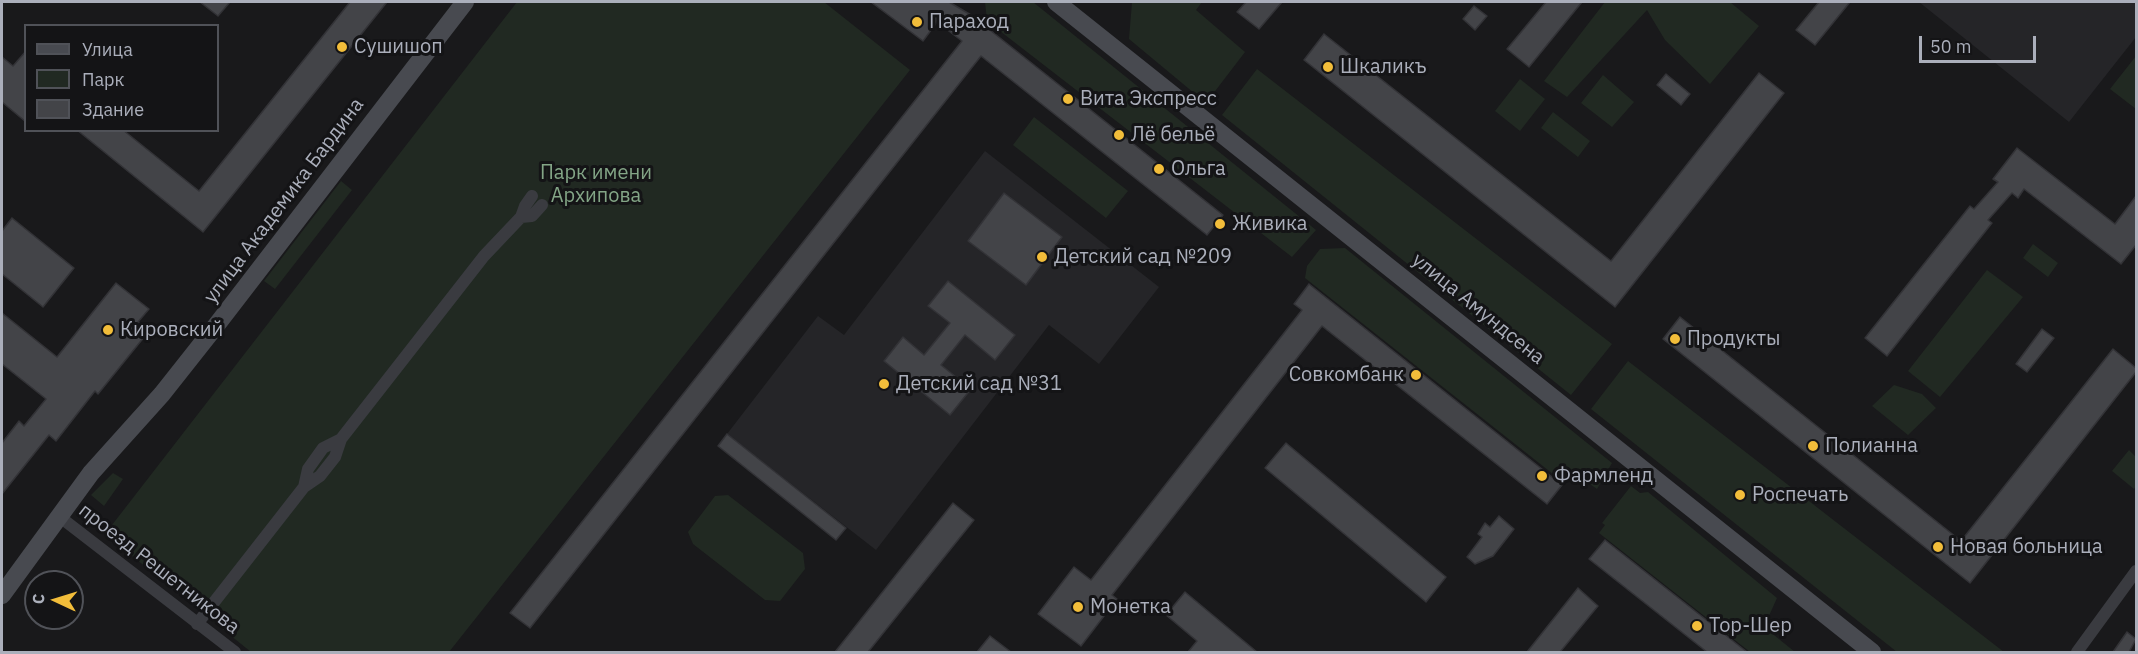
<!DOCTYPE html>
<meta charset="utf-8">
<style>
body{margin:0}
#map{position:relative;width:2138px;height:654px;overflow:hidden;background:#19191b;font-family:"IBM Plex Sans",sans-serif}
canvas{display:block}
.frame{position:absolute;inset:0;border:3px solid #abafbb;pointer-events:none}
.legend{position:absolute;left:24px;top:24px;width:195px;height:108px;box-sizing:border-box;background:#141416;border:2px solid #505258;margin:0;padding:8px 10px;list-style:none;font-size:18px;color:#abafbb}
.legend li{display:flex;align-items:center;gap:12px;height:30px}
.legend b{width:30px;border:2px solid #505258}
.north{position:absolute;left:24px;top:570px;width:60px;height:60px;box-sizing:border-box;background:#141416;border:2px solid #505258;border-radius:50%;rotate:274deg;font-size:16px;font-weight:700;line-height:24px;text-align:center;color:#abafbb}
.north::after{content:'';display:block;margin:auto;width:21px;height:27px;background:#f2bd3a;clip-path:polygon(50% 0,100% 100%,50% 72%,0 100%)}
.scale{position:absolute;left:1919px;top:36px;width:117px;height:27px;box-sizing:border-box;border:3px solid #abafbb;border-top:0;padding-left:8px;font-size:18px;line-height:21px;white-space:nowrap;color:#abafbb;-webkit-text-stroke:4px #141416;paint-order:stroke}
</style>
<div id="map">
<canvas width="2138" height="654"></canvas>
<div class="frame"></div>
<ul class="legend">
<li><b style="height:8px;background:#484a50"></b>Улица</li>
<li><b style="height:16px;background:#212922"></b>Парк</li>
<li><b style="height:16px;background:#434448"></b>Здание</li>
</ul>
<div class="north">С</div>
<div class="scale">50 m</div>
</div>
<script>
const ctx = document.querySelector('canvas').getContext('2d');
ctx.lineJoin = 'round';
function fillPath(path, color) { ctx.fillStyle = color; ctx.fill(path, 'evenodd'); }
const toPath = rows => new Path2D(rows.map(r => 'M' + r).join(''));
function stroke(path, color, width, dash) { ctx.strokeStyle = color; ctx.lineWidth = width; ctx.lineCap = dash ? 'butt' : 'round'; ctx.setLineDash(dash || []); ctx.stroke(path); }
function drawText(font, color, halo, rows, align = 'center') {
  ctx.font = font + ' "IBM Plex Sans",sans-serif'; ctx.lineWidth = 6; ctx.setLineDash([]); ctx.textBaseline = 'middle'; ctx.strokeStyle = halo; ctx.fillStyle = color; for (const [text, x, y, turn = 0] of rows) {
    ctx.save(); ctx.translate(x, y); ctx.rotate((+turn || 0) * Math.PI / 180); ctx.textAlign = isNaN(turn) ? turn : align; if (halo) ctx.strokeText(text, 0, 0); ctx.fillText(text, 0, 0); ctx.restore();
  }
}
const built = toPath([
 [1919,2,2136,2,2136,37,2069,122],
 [985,151,1159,287,1099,364,1049,325,876,550,727,434,818,316,844,335]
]);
const green = toPath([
 [517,2,824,2,910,70,449,652,251,652,105,534],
 [985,2,1033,2,1316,230,1292,257,987,21],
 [1132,2,1202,2,1196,10,1245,52,1206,103,1129,39],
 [1605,2,1730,2,1759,26,1710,84,1665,40,1647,10,1567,97,1544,81],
 [2136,56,2136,109,2110,89],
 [1257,69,1612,344,1571,395,1222,115],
 [1603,75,1634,102,1612,127,1581,103],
 [1520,79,1545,99,1520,131,1495,111],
 [1553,112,1590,141,1578,157,1541,128],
 [1034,117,1128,191,1106,218,1013,145],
 [341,181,352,190,275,289,264,281],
 [2033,244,2058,263,2048,277,2023,258],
 [1345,248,1612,463,1597,489,1577,475,1558,478,1305,278,1307,266,1320,249],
 [1987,270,2023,297,1940,397,1908,371],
 [1628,361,2004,652,1897,652,1591,409],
 [1894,385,1922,394,1936,408,1908,435,1872,406],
 [2129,450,2136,457,2136,486,2134,489,2112,471],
 [113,473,123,479,104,506,91,495],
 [1631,486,1640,493,1648,492,1777,598,1764,627,1795,652,1750,652,1599,533,1605,525,1602,523],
 [728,495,803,553,805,569,780,601,765,600,693,544,688,532,715,496]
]);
const building = toPath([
 [200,2,230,2,218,16,200,2],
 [350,2,387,2,203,232,77,130,123,130,199,191,350,2],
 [871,2,949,2,971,15,1223,215,1207,235,981,56,530,628,510,613,962,41,937,22,923,41,871,2],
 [1246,2,1282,2,1259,29,1237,12,1246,2],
 [1546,2,1582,2,1529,67,1507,49,1546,2],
 [1819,2,1850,2,1815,45,1796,30,1819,2],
 [1474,6,1487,16,1475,30,1463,19,1474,6],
 [1324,34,1611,261,1759,73,1784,93,1615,307,1304,60,1324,34],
 [26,51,26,122,2,102,2,57,13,66,26,51],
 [1666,74,1690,94,1681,105,1657,85,1666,74],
 [2017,148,2115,224,2136,196,2136,245,2121,264,2024,189,2018,198,2012,193,1988,220,1992,223,1887,356,1865,338,1970,206,1974,209,1998,182,1993,179,2017,148],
 [1004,193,1062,237,1026,285,968,241,1004,193],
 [12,218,74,268,43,307,2,274,2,231,12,218],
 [948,281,1015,335,995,360,965,335,941,365,971,389,950,415,884,361,903,337,924,355,950,323,928,306,948,281],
 [116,283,149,309,138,322,149,331,98,394,95,391,56,441,49,435,2,494,2,443,19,421,24,426,46,399,2,364,2,313,57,357,116,283],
 [1309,284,1562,485,1547,504,1322,326,1112,595,1117,599,1081,646,1038,614,1074,567,1091,580,1302,310,1294,304,1309,284],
 [1680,317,1961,541,2113,349,2136,368,2136,372,1970,583,1663,339,1680,317],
 [2042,329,2054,338,2027,372,2016,364,2042,329],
 [727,434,846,528,836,540,718,446,727,434],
 [1286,443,1446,577,1426,602,1265,468,1286,443],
 [953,503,974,520,868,652,835,652,953,503],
 [1499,516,1514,529,1493,556,1475,564,1467,557,1482,537,1478,534,1485,523,1490,527,1499,516],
 [1605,540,1747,652,1707,652,1589,559,1605,540],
 [1578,588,1598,606,1560,652,1527,652,1578,588],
 [1185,592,1257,652,1188,652,1197,641,1166,615,1185,592],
 [2127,632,2136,639,2129,652,2113,652,2127,632],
 [990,636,1011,652,977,652,990,636]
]);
const street = toPath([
 [532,196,525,206,521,217,532,216,542,205],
 [341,439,484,256,521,217],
 [60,517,235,652],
 [197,624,304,487,320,476,335,457,341,439,323,448,308,469,304,487],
 [2077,652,2136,571]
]);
const secondary = toPath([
 [1056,2,1872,652],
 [2,595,91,473,162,394,215,327,465,2]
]);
const markers = [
 [917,22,6,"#f2bd3a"],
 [342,47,6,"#f2bd3a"],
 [1328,67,6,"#f2bd3a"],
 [1068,99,6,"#f2bd3a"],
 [1119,135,6,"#f2bd3a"],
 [1159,169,6,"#f2bd3a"],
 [1220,224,6,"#f2bd3a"],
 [1042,257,6,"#f2bd3a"],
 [108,330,6,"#f2bd3a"],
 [1675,339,6,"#f2bd3a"],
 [1416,375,6,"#f2bd3a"],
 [884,384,6,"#f2bd3a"],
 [1813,446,6,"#f2bd3a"],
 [1542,476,6,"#f2bd3a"],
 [1740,495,6,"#f2bd3a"],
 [1938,547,6,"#f2bd3a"],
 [1078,607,6,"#f2bd3a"],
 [1697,626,6,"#f2bd3a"]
];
const poiNames = [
 ["Параход",929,22],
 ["Сушишоп",354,47],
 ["Шкаликъ",1340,67],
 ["Вита Экспресс",1080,99],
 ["Лё бельё",1131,135],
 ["Ольга",1171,169],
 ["Живика",1232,224],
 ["Детский сад №209",1054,257],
 ["Кировский",120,330],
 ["Продукты",1687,339],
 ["Совкомбанк",1404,375,"right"],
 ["Детский сад №31",896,384],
 ["Полианна",1825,446],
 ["Фармленд",1554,476],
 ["Роспечать",1752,495],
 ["Новая больница",1950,547],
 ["Монетка",1090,607],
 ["Тор-Шер",1709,626]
];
const parkNames = [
 ["Парк имени",596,173],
 ["Архипова",596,196]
];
const streetNames = [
 ["улица Академика Бардина",284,201,-53],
 ["улица Амундсена",1478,309,39],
 ["проезд Решетникова",159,569,38]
];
fillPath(built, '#252528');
fillPath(green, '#212922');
fillPath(building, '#434448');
stroke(building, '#333337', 1.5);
stroke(street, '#3a3b40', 12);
stroke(secondary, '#484a50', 18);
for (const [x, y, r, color] of markers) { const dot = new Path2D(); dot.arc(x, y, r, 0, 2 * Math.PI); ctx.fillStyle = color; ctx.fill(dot); stroke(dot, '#141416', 2); }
drawText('20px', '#abafbb', '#141416', poiNames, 'left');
drawText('20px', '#83a586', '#141416', parkNames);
drawText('20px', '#abafbb', '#141416', streetNames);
</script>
